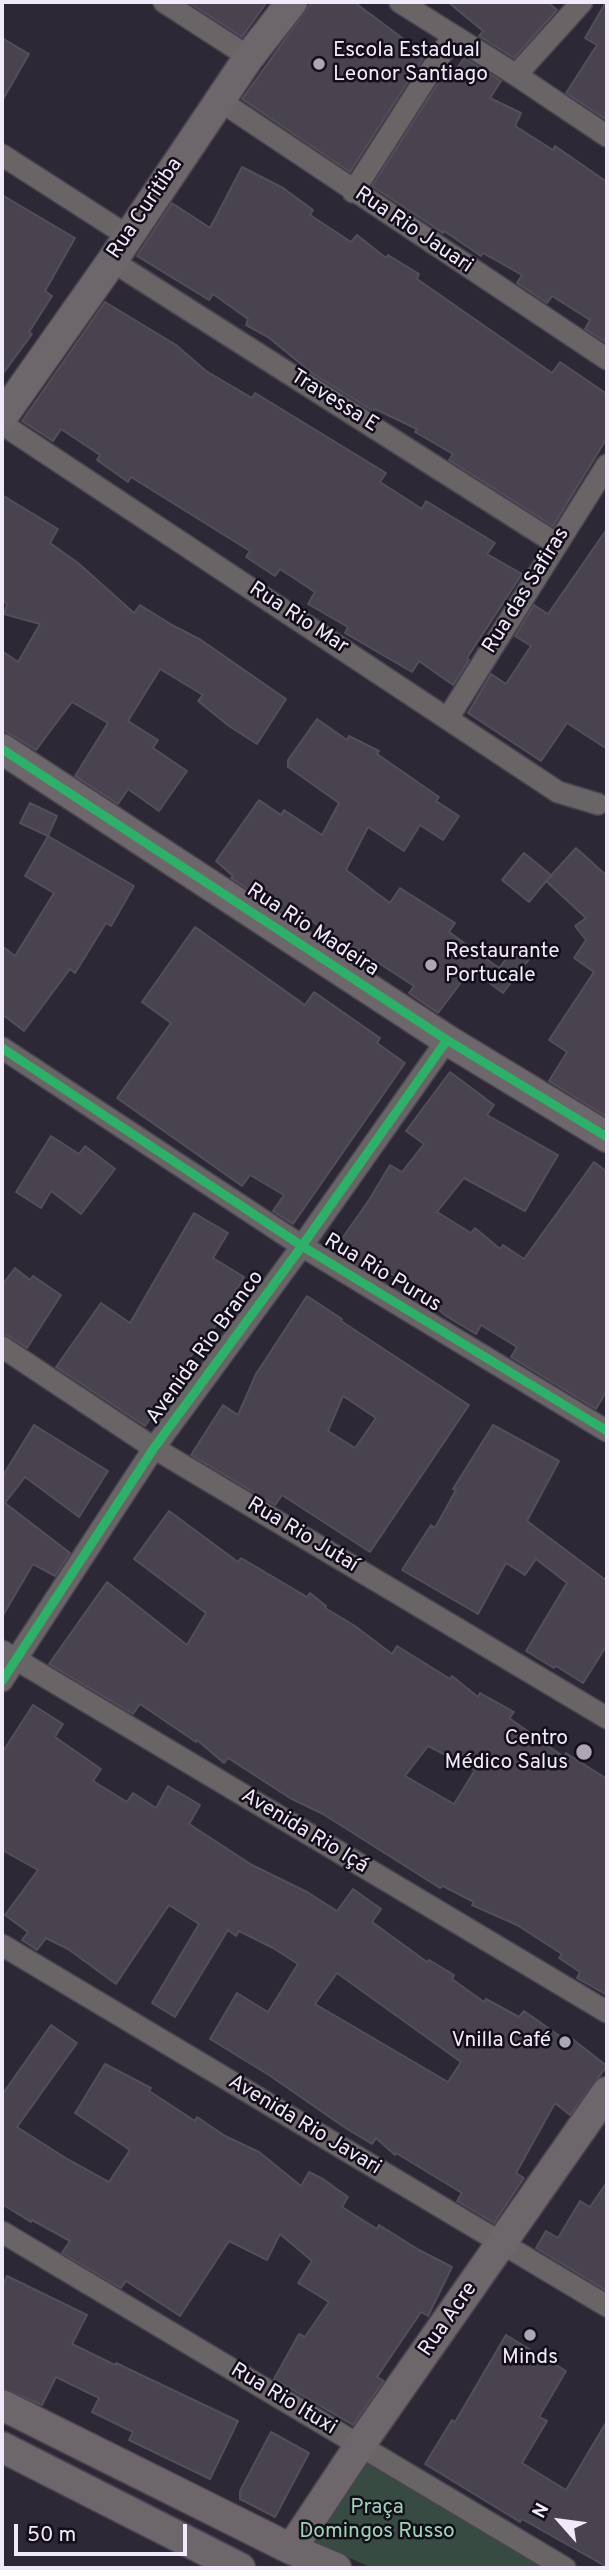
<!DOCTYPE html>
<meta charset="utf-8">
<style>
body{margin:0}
#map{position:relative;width:609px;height:2570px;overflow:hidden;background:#2d2835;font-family:Overpass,sans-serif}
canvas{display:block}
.frame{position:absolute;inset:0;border:4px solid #f0eafb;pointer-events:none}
.north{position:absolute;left:525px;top:2486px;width:70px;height:70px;-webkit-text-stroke:5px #130e19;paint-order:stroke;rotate:298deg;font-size:19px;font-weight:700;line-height:28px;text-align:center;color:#f0eafb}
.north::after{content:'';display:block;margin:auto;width:24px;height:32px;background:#f0eafb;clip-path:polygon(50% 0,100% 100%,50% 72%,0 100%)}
.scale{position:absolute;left:14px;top:2524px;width:173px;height:32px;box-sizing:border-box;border:4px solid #f0eafb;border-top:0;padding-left:9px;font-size:21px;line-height:24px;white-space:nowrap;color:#f0eafb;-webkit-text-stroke:5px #130e19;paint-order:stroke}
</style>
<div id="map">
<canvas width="609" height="2570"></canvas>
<div class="frame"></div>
<div class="north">N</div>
<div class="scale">50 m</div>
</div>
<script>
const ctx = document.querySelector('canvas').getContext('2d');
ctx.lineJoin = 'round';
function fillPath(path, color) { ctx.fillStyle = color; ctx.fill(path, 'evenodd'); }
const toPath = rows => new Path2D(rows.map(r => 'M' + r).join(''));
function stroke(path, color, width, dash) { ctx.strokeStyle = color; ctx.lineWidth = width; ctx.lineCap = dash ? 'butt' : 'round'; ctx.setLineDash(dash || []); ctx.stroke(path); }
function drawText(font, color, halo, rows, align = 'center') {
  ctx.font = font + ' Overpass,sans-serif'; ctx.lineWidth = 5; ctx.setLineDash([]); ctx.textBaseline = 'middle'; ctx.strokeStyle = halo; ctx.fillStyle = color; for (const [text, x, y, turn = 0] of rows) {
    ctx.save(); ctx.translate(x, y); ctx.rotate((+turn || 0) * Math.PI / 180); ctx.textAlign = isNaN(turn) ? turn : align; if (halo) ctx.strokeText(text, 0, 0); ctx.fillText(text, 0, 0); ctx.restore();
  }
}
const green = toPath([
 [362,2461,552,2568,372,2568,310,2540]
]);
const building = toPath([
 [188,2,267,2,242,37,188,2],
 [312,2,354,2,425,55,350,172,242,99,312,2],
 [448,2,548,2,557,10,514,58,479,36,483,31,448,2],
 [606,2,607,2,607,120,566,93,597,45,585,38,606,2],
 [2,38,29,54,2,101,2,38],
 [464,58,501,81,490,98,521,113,515,126,553,150,555,146,607,182,607,343,585,329,590,320,552,296,547,303,517,283,522,275,483,253,481,256,444,231,443,233,372,186,446,71,453,74,464,58],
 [242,167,283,188,313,210,310,215,351,242,357,235,386,258,388,255,419,274,417,279,552,373,560,362,607,394,607,438,553,526,449,460,453,454,415,432,417,429,375,409,373,411,312,373,268,337,246,325,248,319,213,294,209,300,137,256,172,203,210,228,242,167],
 [2,195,75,238,45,291,52,296,29,332,32,334,2,375,2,195],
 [105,302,176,345,206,371,252,398,255,393,386,473,380,482,422,509,426,501,495,543,487,554,522,574,467,658,469,660,453,685,419,661,412,672,345,633,348,627,308,604,315,592,280,569,275,576,246,557,250,551,131,477,128,482,97,460,100,455,61,429,53,441,22,421,105,302],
 [2,495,58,529,50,543,78,563,134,613,140,605,172,625,201,640,286,699,257,744,229,726,198,701,203,695,160,669,128,721,158,740,153,748,187,771,159,811,128,789,118,804,75,776,108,723,72,702,36,750,2,729,2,651,18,662,40,624,4,614,7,604,2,600,2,495],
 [607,529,607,749,567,723,541,761,468,713,491,674,506,684,531,646,515,636,534,605,548,614,607,529],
 [317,719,347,740,349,736,379,751,377,754,439,797,436,801,459,816,443,840,420,825,404,851,368,827,346,870,390,903,400,888,455,923,449,932,499,968,516,946,530,958,503,993,471,969,438,1013,409,993,414,986,354,947,349,955,316,934,321,928,290,904,285,913,231,878,233,876,216,861,259,800,281,815,284,810,322,835,339,803,288,767,288,760,317,719],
 [30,803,57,816,48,836,20,823,30,803],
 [48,836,134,886,111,926,106,923,75,973,70,969,24,1031,2,1014,2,946,15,956,54,893,25,876,48,836],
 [576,848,607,876,607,1117,549,1081,567,1052,549,1040,594,972,574,958,586,940,575,926,586,918,546,881,576,848],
 [524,853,551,875,529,902,502,880,524,853],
 [195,927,305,1005,314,992,380,1038,377,1043,405,1063,293,1224,273,1211,284,1195,250,1175,242,1186,117,1098,171,1023,142,1002,195,927],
 [450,1072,494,1105,487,1115,558,1155,525,1211,464,1178,437,1212,471,1233,475,1228,500,1249,503,1245,524,1259,594,1162,607,1172,607,1390,596,1409,511,1357,517,1347,481,1325,476,1334,446,1316,420,1294,379,1265,373,1274,334,1250,369,1200,390,1165,402,1172,424,1144,406,1131,450,1072],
 [51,1136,79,1154,85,1146,115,1169,81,1214,51,1191,41,1208,16,1192,51,1136],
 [194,1213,228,1233,213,1258,244,1277,203,1347,199,1344,145,1426,56,1367,101,1303,130,1323,194,1213],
 [15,1268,30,1280,33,1276,61,1295,27,1348,9,1336,2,1334,2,1285,15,1268],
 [307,1296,342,1319,341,1321,469,1405,370,1552,282,1495,275,1505,191,1455,223,1405,238,1415,256,1374,307,1296],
 [343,1396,376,1418,355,1448,328,1431,343,1396],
 [34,1425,108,1471,79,1517,25,1477,5,1503,70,1553,55,1576,33,1564,2,1617,2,1477,34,1425],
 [493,1425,559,1461,527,1521,607,1581,607,1645,583,1683,556,1666,554,1668,526,1651,567,1583,536,1559,525,1575,506,1563,478,1614,402,1570,431,1525,435,1528,456,1490,453,1489,493,1425],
 [169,1511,238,1562,241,1558,307,1597,310,1593,326,1606,325,1608,355,1626,392,1654,397,1646,450,1679,452,1676,478,1697,480,1693,514,1712,509,1718,564,1757,566,1753,607,1779,607,1995,577,1978,580,1972,559,1958,562,1954,517,1925,472,1905,474,1902,443,1886,440,1888,323,1814,290,1798,228,1758,224,1763,197,1740,196,1742,140,1704,133,1714,49,1664,107,1582,187,1645,206,1613,134,1559,169,1511],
 [428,1746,475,1770,454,1804,405,1776,428,1746],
 [33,1705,63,1724,55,1737,101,1769,93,1781,127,1802,133,1793,156,1808,168,1786,200,1805,189,1824,252,1865,307,1892,337,1911,353,1889,381,1909,372,1922,427,1962,429,1960,454,1975,452,1979,484,2002,486,1999,519,2017,524,2011,568,2042,571,2038,607,2066,570,2115,555,2103,516,2173,524,2178,494,2223,457,2201,462,2193,396,2153,395,2155,376,2138,372,2144,344,2127,269,2075,210,2039,237,1993,268,2012,298,1964,273,1948,239,1931,236,1936,228,1930,175,2017,152,2003,199,1924,169,1905,116,1984,68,1949,46,1938,37,1950,22,1940,28,1932,5,1915,38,1870,2,1850,2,1753,33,1705],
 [337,1973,461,2062,448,2082,315,2004,337,1973],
 [51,2025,77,2043,17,2127,64,2157,109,2182,130,2150,75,2113,105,2064,151,2088,149,2091,195,2121,197,2117,225,2136,259,2152,301,2186,309,2172,323,2179,348,2197,342,2207,377,2229,379,2225,419,2250,452,2267,428,2316,421,2312,377,2377,384,2381,353,2425,274,2379,299,2334,305,2337,329,2302,298,2283,312,2261,280,2234,267,2260,229,2241,180,2316,126,2281,121,2288,62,2253,70,2241,32,2220,31,2222,2,2204,2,2095,51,2025],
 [607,2182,607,2291,536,2248,546,2231,558,2238,580,2201,590,2207,607,2182],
 [7,2276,87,2315,72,2344,115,2365,116,2363,238,2421,210,2479,129,2440,133,2432,92,2412,99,2398,56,2377,42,2405,2,2388,2,2288,7,2276],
 [506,2335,566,2371,539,2417,547,2421,522,2463,566,2490,607,2421,607,2567,522,2519,520,2522,425,2464,452,2420,455,2422,506,2335],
 [271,2432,309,2453,275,2517,240,2499,240,2491,271,2432]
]);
const street = toPath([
 [164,2,249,57],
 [400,2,516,75,607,136],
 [516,75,582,2],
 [219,100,607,359],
 [2,155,128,236],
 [353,192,453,36],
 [112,261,557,544],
 [2,424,558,792,598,804],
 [448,718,607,465],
 [2,1048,302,1246,607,1431],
 [2,1347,154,1448,607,1718],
 [2,1651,607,2012],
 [2,1681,154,1448,302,1246,447,1040],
 [2,1945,607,2306],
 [2,2232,565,2568]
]);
const secondary = toPath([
 [2,417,112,261,249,57,292,2],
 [2,749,447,1040,607,1137],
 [2,2405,291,2549,336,2568],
 [2,2447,240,2568],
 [291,2549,360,2445,607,2092]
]);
const cycleway = toPath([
 [2,749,447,1040,607,1137],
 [2,1048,302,1246,607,1431],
 [2,1681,154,1448,302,1246,447,1040]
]);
const markers = [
 [319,64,7,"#aca6b6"],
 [431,965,7,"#aca6b6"],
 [584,1752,9,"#aca6b6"],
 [565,2042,7,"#aca6b6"],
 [530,2335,7,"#aca6b6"]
];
const poiNames = [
 ["Escola Estadual",333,52],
 ["Leonor Santiago",333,76],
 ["Restaurante",445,953],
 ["Portucale",445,977],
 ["Centro",568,1740,"right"],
 ["Médico Salus",568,1764,"right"],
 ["Vnilla Café",551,2042,"right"],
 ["Minds",530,2359,"center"]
];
const streetNames = [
 ["Rua Curitiba",146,209,-56],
 ["Rua Rio Jauari",413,231,34],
 ["Travessa E",334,402,32],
 ["Rua das Safiras",527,591,-58],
 ["Rua Rio Mar",298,619,33],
 ["Rua Rio Madeira",312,931,33],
 ["Rua Rio Purus",382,1274,31],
 ["Avenida Rio Branco",206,1348,-54],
 ["Rua Rio Jutaí",302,1536,31],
 ["Avenida Rio Içá",304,1832,31],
 ["Avenida Rio Javari",304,2126,31],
 ["Rua Acre",449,2320,-55],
 ["Rua Rio Ituxi",283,2400,31]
];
const parkNames = [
 ["Praça",377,2509],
 ["Domingos Russo",377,2533]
];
fillPath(green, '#374b42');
fillPath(building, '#48434e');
stroke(building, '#524e5a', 2);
stroke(street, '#494450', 24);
stroke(secondary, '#494450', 33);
stroke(street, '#696466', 21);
stroke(secondary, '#6d666b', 30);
stroke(cycleway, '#2db169', 9);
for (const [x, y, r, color] of markers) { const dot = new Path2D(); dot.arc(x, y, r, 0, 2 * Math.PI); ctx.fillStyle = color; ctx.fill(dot); stroke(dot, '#130e19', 2.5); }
drawText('21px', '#f0eafb', '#130e19', poiNames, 'left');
drawText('21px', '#f0eafb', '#130e19', streetNames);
drawText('21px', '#9bd5b4', '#130e19', parkNames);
</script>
